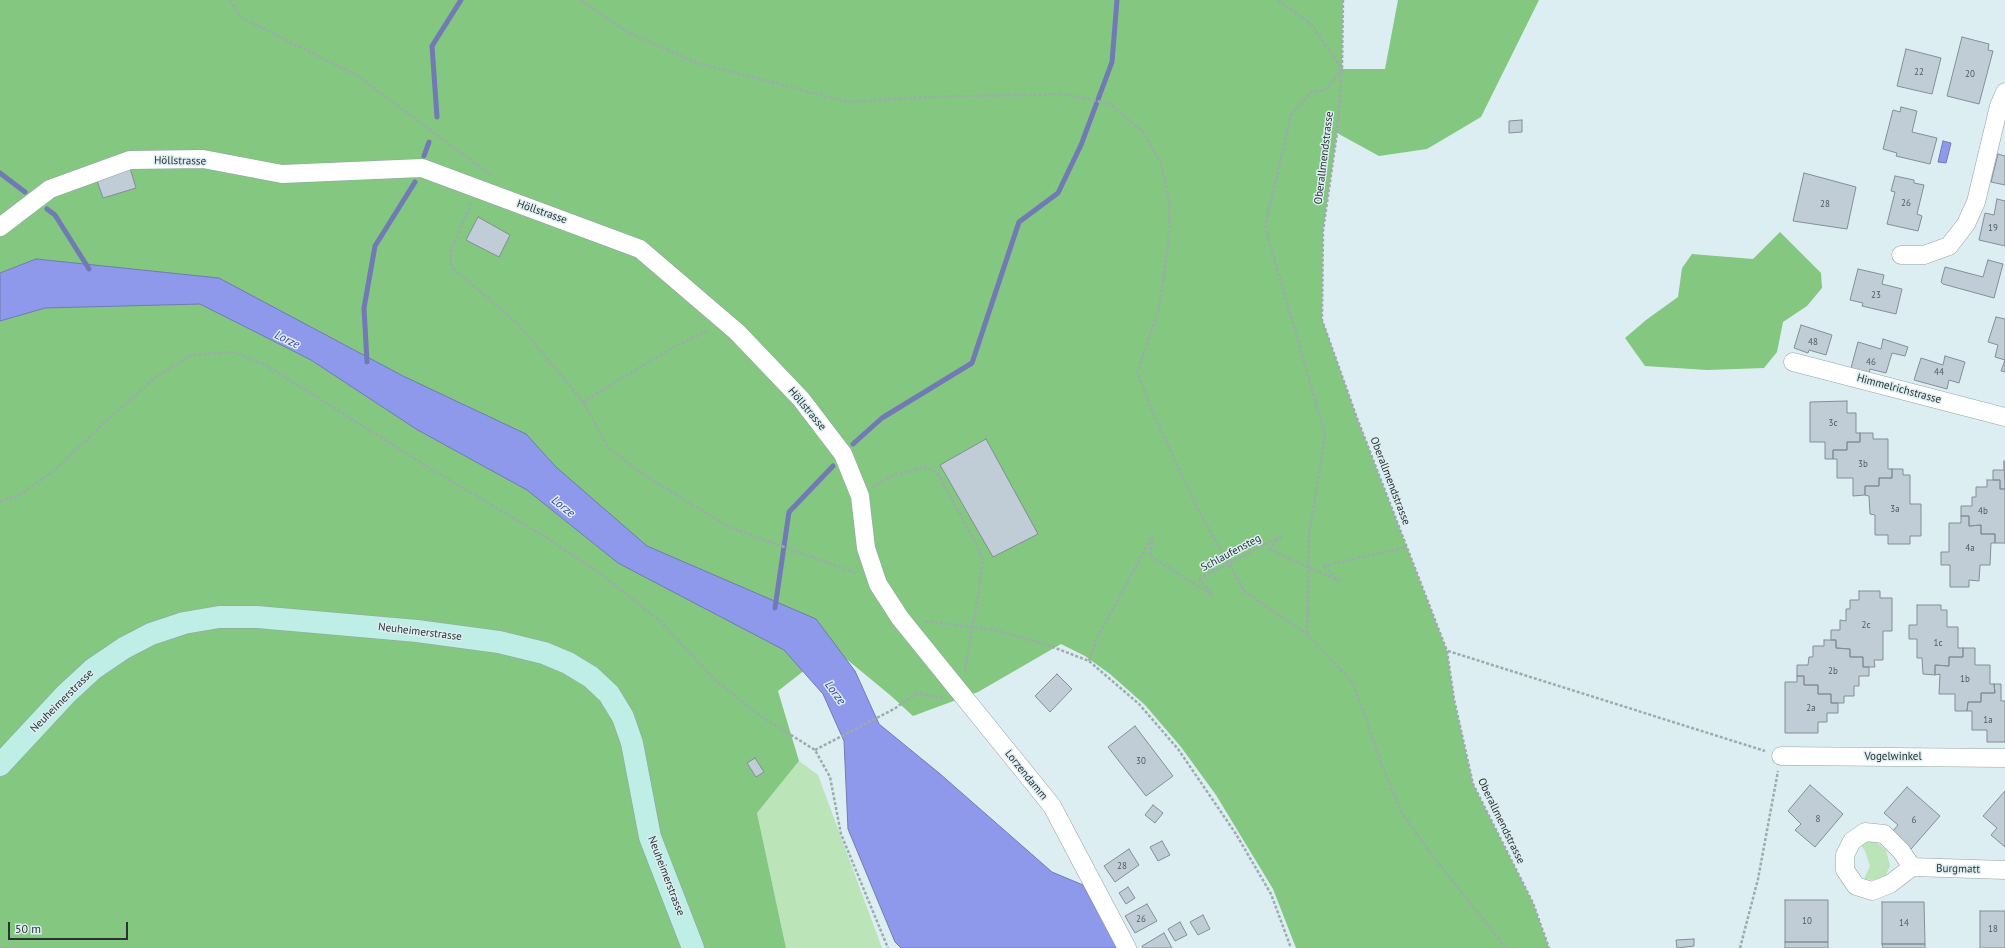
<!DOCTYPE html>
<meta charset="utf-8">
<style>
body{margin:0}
#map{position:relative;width:2005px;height:948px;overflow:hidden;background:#dceef1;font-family:"PT Sans",sans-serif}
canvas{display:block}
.scale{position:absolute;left:8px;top:922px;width:120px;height:18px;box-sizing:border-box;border:2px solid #2b3233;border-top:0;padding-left:5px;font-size:12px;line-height:14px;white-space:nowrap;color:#2b3233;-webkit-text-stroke:3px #dceef1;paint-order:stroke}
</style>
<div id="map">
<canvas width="2005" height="948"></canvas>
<div class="scale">50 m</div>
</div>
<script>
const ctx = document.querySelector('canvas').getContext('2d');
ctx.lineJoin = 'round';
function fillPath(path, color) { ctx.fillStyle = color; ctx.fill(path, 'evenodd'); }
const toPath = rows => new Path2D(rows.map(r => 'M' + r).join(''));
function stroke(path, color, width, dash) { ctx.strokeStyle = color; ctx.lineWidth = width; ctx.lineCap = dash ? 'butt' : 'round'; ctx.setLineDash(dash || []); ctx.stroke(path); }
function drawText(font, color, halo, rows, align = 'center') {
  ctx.font = font + ' "PT Sans",sans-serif'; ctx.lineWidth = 3; ctx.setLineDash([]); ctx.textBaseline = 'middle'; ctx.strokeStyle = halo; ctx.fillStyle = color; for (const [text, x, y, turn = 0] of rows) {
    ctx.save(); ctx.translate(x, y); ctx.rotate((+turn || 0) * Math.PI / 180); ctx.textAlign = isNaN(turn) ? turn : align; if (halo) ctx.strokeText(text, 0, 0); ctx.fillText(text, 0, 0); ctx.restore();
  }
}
const green = toPath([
 [799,761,818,775,882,948,786,948,757,813],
 [1874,840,1886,850,1890,866,1883,881,1864,879,1870,866,1865,851,1860,844,1862,841]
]);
const forest = toPath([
 [0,0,1343,0,1342,69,1385,69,1398,0,1539,0,1481,117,1427,149,1379,156,1337,133,1323,231,1322,319,1357,418,1447,651,1454,699,1473,784,1533,903,1549,948,1296,948,1273,889,1216,795,1181,747,1145,705,1110,674,1085,656,1061,644,978,692,913,716,890,695,833,648,778,691,799,761,757,813,786,948,0,948],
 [1780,232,1821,273,1822,288,1807,306,1783,322,1777,352,1764,368,1707,370,1645,366,1625,338,1646,320,1678,297,1682,268,1692,254,1753,259]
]);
const water = toPath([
 [1943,141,1951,143,1946,163,1938,162,1943,141],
 [36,259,219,278,403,376,526,434,556,467,647,546,816,619,855,671,879,724,939,773,1052,872,1083,885,1117,948,901,948,895,942,848,829,844,741,823,694,784,650,618,563,527,490,416,429,311,360,200,304,45,308,0,321,0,273,36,259]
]);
const stream = toPath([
 [437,117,432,46,461,0],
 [424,156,429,142],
 [0,173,25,192],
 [47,209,55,215,89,269],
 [367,362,364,308,375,246,415,182],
 [853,444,882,418,972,363,1019,222,1058,193,1081,145,1112,62,1117,0],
 [775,608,789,512,833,466]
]);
const building = toPath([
 [1962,37,1989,44,1988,50,1993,51,1979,104,1947,96,1962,37],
 [1906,49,1941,58,1932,94,1897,86,1906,49],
 [1901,107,1917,111,1912,132,1937,138,1930,164,1896,156,1897,153,1883,149,1893,110,1900,112,1901,107],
 [1522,120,1522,132,1509,133,1509,121,1522,120],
 [1998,154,2005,156,2005,185,1991,182,1998,154],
 [130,168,136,188,103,198,96,178,130,168],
 [1804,173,1856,187,1847,229,1793,221,1804,173],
 [1895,176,1914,180,1914,183,1924,185,1917,214,1922,216,1918,231,1887,224,1895,192,1891,191,1895,176],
 [1997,199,2005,201,2005,246,1979,240,1985,213,1994,215,1997,199],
 [478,217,510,235,499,257,466,240,478,217],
 [1988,260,2003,264,1994,298,1943,284,1941,282,1945,267,1983,277,1988,260],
 [1858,269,1884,275,1882,284,1902,289,1896,314,1862,306,1863,303,1850,300,1858,269],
 [1996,317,2005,319,2005,372,2001,371,2005,360,1995,357,1998,345,1988,342,1996,317],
 [1801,325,1832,335,1826,355,1809,350,1808,353,1794,348,1801,325],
 [1883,339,1908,347,1905,356,1892,353,1886,373,1870,369,1869,373,1851,368,1858,342,1881,349,1883,339],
 [1945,356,1965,362,1959,383,1949,380,1947,389,1914,380,1921,358,1943,365,1945,356],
 [1847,401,1847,413,1856,413,1856,433,1860,433,1860,442,1847,442,1847,450,1833,450,1833,459,1825,459,1825,442,1810,442,1810,402,1847,401],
 [1860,433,1873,433,1873,439,1888,439,1888,469,1892,469,1892,478,1879,478,1879,486,1865,486,1865,495,1853,496,1853,478,1837,478,1837,459,1833,459,1833,450,1847,450,1847,442,1860,442,1860,433],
 [986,439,1038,534,993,557,940,465,986,439],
 [2004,461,2005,489,2000,489,2000,480,1993,480,1993,470,2004,470,2004,461],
 [1892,469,1903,469,1903,475,1910,475,1910,504,1921,504,1921,536,1910,536,1910,544,1888,544,1888,535,1875,535,1875,515,1870,514,1869,496,1865,495,1865,486,1879,486,1879,478,1892,478,1892,469],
 [1987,480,2000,480,2000,489,2005,489,2005,543,1995,543,1995,534,1981,534,1981,525,1969,526,1969,516,1961,516,1961,506,1972,506,1972,497,1976,497,1976,487,1987,487,1987,480],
 [1961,516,1969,516,1969,526,1981,525,1981,534,1995,534,1995,543,1991,543,1990,565,1980,565,1979,581,1969,580,1969,587,1950,587,1950,565,1941,565,1941,552,1949,552,1949,523,1961,523,1961,516],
 [1859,591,1880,591,1880,598,1892,598,1892,631,1883,631,1883,660,1874,660,1875,667,1863,667,1863,657,1850,657,1850,649,1836,648,1836,640,1831,640,1831,630,1840,630,1840,620,1846,621,1846,609,1850,609,1850,600,1859,600,1859,591],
 [1917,605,1941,605,1941,610,1947,610,1947,627,1958,627,1958,648,1963,648,1963,657,1949,657,1949,666,1935,665,1935,675,1923,674,1922,658,1917,658,1917,639,1909,639,1909,625,1917,625,1917,605],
 [1824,640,1836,640,1836,648,1850,649,1850,657,1863,657,1863,667,1869,667,1869,676,1859,676,1859,686,1854,686,1854,696,1844,696,1844,703,1831,703,1831,694,1818,694,1818,685,1804,685,1804,676,1797,676,1797,665,1808,665,1809,657,1813,657,1813,646,1824,646,1824,640],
 [1963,648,1975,648,1975,665,1990,665,1990,684,1994,684,1995,693,1981,693,1981,702,1968,702,1967,711,1955,711,1955,694,1939,694,1940,674,1935,675,1935,665,1949,666,1949,657,1963,657,1963,648],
 [1057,674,1072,689,1050,712,1035,696,1057,674],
 [1797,676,1804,676,1804,685,1818,685,1818,694,1831,694,1831,703,1838,703,1838,713,1827,713,1827,722,1818,722,1818,733,1785,733,1785,682,1797,682,1797,676],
 [1994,684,2001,684,2001,701,2005,701,2005,742,1987,742,1987,730,1972,730,1972,711,1967,711,1968,702,1981,702,1981,693,1995,693,1994,684],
 [1135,726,1173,776,1146,796,1108,747,1135,726],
 [755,758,764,772,756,777,747,763,755,758],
 [1810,785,1843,814,1815,847,1795,830,1801,824,1788,811,1810,785],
 [1907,787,1940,816,1911,849,1892,832,1898,825,1884,813,1907,787],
 [2005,791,2005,847,1991,835,1997,828,1983,816,2005,791],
 [1153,805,1163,813,1155,823,1145,815,1153,805],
 [1162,841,1170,855,1158,861,1150,847,1162,841],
 [1129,849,1139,865,1115,882,1104,866,1129,849],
 [1128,887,1135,898,1126,904,1119,893,1128,887],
 [1785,900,1828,900,1828,942,1785,942,1785,900],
 [1882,902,1924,902,1925,944,1882,944,1882,902],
 [1147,904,1157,921,1135,933,1125,916,1147,904],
 [1980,911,2005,911,2005,948,1980,948,1980,911],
 [1203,915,1210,929,1198,935,1190,922,1203,915],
 [1180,922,1187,935,1175,941,1168,929,1180,922],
 [1164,933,1172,948,1143,948,1142,946,1164,933],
 [1694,939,1694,946,1677,948,1676,940,1694,939],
 [1785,942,1828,942,1828,948,1785,948,1785,942],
 [1882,944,1925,944,1925,948,1883,948,1882,944]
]);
const path = toPath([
 [230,0,242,18,358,76,491,175],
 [580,0,629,33,698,63,848,102,928,97,1065,94,1110,104,1144,133,1162,166,1170,206,1168,247,1158,312,1137,372,1154,415,1197,508,1245,592,1307,634,1353,683,1382,765,1401,812,1432,855,1506,948],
 [1278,0,1312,25,1342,69,1325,90,1311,92,1291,115,1265,227,1325,434,1309,535,1307,634],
 [1343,0,1342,69,1337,133,1323,231,1322,320,1357,418,1447,651,1454,699,1473,784,1533,903,1549,948],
 [471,203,450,253,452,267,520,326,583,402,608,447,638,471,729,527,856,573],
 [583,402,670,349,709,330],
 [873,487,891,476,926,467,937,473,971,534,983,559,979,590,965,671],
 [0,502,19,495,54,471,108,419,156,377,192,355,234,352,266,365,436,472,544,536,601,574,661,622,715,680,759,715,815,750,830,777,841,834,888,948],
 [1153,537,1150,556,1214,596],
 [1269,549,1281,536],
 [1323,566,1407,547],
 [1324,566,1339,581],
 [1199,579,1212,594],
 [925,621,990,629,1045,644,1089,661,1139,704,1178,749,1236,834,1271,894,1291,948],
 [1448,651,1765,751],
 [1089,661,1096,640,1153,535],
 [815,750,894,709,917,693,943,698],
 [0,948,22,948],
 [1740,948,1758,879,1778,771]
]);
const street = toPath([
 [0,227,50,189,130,160,203,159,282,174,422,168,640,249,737,332,801,399,843,454,860,496,866,548,878,584,900,618,1052,806,1127,948],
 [1901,255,1924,255,1949,246,1966,224,1976,202,1999,106,2005,92],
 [1793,362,2005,417],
 [1781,756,2005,758],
 [1912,867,1901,851,1884,834,1865,832,1852,841,1845,855,1845,870,1856,886,1872,891,1890,884,1912,867,2005,870]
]);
const secondary = toPath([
 [0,765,66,694,93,669,124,648,151,634,184,623,219,617,257,617,326,623,417,631,499,642,544,653,568,663,591,677,609,694,623,717,632,743,650,837,693,948]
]);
const pathBridge = toPath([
 [1269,549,1339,581],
 [1199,579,1281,536]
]);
const numberNames = [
 ["22",1919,72],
 ["20",1970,74],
 ["26",1906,203],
 ["28",1825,204],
 ["19",1993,228],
 ["23",1876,295],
 ["48",1813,342],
 ["46",1871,362],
 ["44",1939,372],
 ["3c",1833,423],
 ["3b",1863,464],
 ["3a",1895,509],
 ["4b",1983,511],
 ["4a",1970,548],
 ["2c",1866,625],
 ["1c",1938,643],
 ["2b",1833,671],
 ["1b",1965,679],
 ["2a",1811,708],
 ["1a",1988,720],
 ["30",1141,761],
 ["8",1818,819],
 ["6",1914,820],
 ["28",1122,866],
 ["26",1141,919],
 ["10",1807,921],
 ["14",1904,923],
 ["18",1993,929]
];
const streetNames = [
 ["Oberallmendstrasse",1324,158,-83],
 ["Höllstrasse",180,161,1],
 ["Höllstrasse",542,212,19],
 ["Himmelrichstrasse",1899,389,15],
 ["Höllstrasse",807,409,50],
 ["Oberallmendstrasse",1390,481,69],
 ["Schlaufensteg",1231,553,-28],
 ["Neuheimerstrasse",420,632,7],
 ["Neuheimerstrasse",62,701,-45],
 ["Vogelwinkel",1893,757],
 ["Lorzendamm",1026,775,51],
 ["Oberallmendstrasse",1501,821,64],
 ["Burgmatt",1958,869,1],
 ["Neuheimerstrasse",666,876,69]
];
const waterNames = [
 ["Lorze",287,340,26],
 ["Lorze",563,507,39],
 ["Lorze",835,693,54]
];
fillPath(green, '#bbe4b8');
fillPath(forest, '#83c781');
fillPath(water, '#8f99eb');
stroke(water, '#717ab4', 1);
stroke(stream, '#717ab4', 5);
fillPath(building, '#c1cdd6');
stroke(building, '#838e97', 1);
stroke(street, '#93a3a6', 19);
stroke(secondary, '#93a3a6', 23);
stroke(path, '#9dabad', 2.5, [3, 2]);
stroke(street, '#fff', 18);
stroke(secondary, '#beeee6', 22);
stroke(pathBridge, '#9dabad', 2.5, [3, 2]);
drawText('9px', '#50595c', null, numberNames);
drawText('11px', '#2b3233', '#dceef1', streetNames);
drawText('italic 12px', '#4245a4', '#dceef1', waterNames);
</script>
